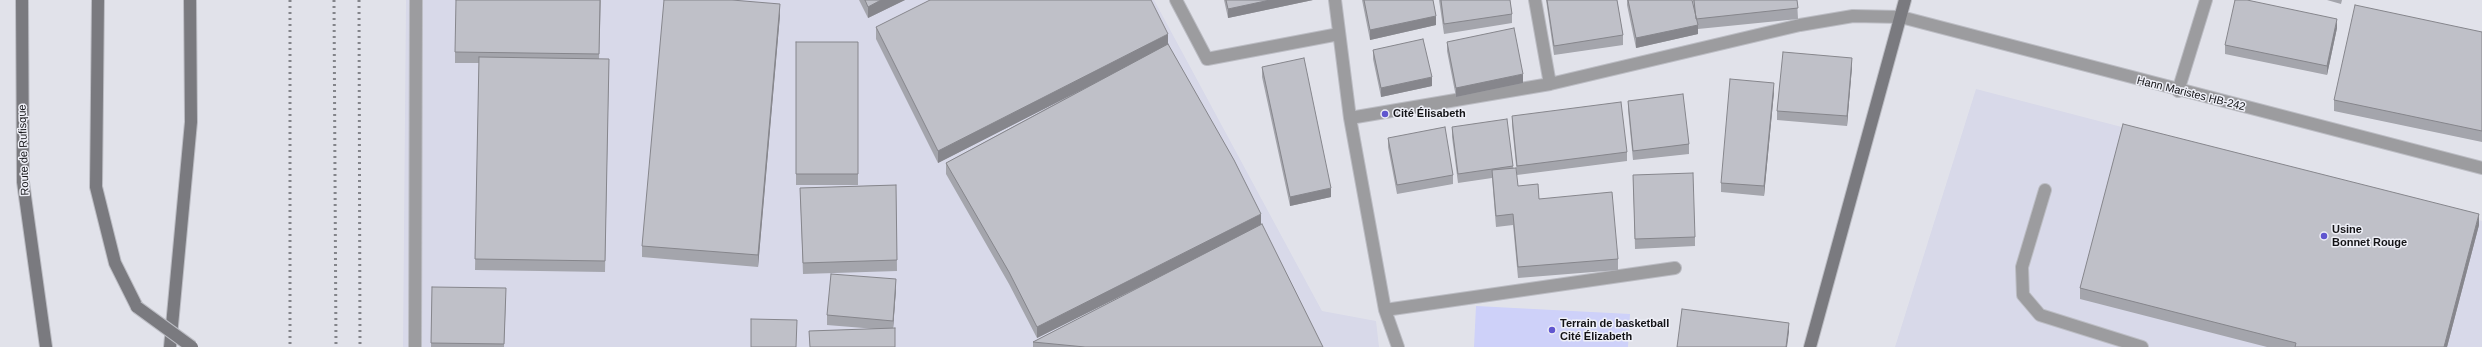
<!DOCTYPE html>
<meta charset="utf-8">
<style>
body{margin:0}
canvas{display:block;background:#e1e2ea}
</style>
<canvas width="2482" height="347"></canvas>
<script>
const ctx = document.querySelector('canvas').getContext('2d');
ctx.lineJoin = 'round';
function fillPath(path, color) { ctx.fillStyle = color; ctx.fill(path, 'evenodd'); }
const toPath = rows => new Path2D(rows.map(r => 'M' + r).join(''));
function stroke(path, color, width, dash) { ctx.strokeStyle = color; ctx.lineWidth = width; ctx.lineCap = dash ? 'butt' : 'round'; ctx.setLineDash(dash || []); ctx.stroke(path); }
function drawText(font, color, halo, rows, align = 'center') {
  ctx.font = font + ' Helvetica,sans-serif'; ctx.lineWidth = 3; ctx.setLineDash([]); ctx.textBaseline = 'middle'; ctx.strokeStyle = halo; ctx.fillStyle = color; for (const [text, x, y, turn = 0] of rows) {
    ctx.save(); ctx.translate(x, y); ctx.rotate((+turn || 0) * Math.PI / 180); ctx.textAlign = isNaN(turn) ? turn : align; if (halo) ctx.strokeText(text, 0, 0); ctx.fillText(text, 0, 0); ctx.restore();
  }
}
const built = toPath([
 [406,0,1154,0,1322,311,1376,321,1379,347,403,347],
 [1976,89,2482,221,2482,347,1895,347]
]);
const green = toPath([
 [1476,306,1630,314,1628,347,1474,347]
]);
const lane = toPath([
 [2045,190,2022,267,2023,295,2040,315,2142,347]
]);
const street = toPath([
 [1176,0,1207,59,1339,34],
 [1335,0,1350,118,1385,310,1398,347],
 [1535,0,1550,84],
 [2178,91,2206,0],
 [1350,118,1550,84,1800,25,1853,16,1901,17,2482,168],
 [1385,310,1675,268],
 [415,347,416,0]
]);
const secondary = toPath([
 [22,0,23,182,46,347],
 [98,0,96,187,115,263,137,307],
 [170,347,191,122,190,0],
 [1810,347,1905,0]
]);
const rail = toPath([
 [290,0,290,347],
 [334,0,336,347],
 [359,0,360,347]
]);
const secondaryBridge = toPath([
 [137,307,192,347]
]);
const wall = toPath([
 [601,0,599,59,609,59,605,272,475,270,479,63,455,63,455,52],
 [859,0,905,0,868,18],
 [1224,0,1313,0,1228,18],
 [1362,0,1433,0,1436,25,1370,40],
 [1439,0,1510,0,1512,14,1512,23,1444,34],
 [1546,0,1617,0,1623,35,1623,45,1554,55],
 [1627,0,1692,0,1694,8,1693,0,1797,0,1798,19,1698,29,1698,34,1636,48,1627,5],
 [2327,0,2342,0,2341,4],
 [780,15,758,267,642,257,642,246],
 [876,27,1168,44,1261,224,1323,347,1033,347,1033,342,1169,272,1037,338,1009,284,946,174,946,163,1088,86,938,163,876,39],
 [2337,28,2327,75,2225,54,2225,45],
 [2482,32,2482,142,2334,111,2334,100],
 [796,42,858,42,858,185,796,185],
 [1447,42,1523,83,1456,97,1447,51],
 [1373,50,1432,86,1381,97,1373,59],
 [1262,67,1331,197,1290,206,1262,77],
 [1852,67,1847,126,1777,120,1777,111],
 [1774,92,1764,196,1721,192,1721,183],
 [1628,101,1689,144,1689,154,1633,160,1628,110],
 [1512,116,1627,152,1627,161,1517,175,1512,125],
 [1452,127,1513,166,1518,186,1539,199,1618,259,1618,270,1518,278,1513,225,1496,227,1492,178,1458,183,1452,137],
 [1388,138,1453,175,1453,184,1397,194,1388,147],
 [1633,175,1695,237,1695,246,1635,249],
 [896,185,897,271,803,274,800,188],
 [2479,225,2447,347,2267,347,2080,299,2080,288],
 [432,287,506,298,504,347,431,347],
 [896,289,893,328,895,347,810,347,809,331,876,329,827,325,827,315]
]);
const shadedWall = toPath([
 [881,0,905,0,868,18,868,7],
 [1270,0,1313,0,1228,18,1228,9],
 [780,4,780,15,758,267,758,255],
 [1436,16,1436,25,1370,40,1370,30],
 [2337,19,2337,28,2327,75,2327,66],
 [1698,25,1698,34,1636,48,1636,38],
 [1168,34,1168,46,938,163,938,151],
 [1852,58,1852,67,1847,126,1847,116],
 [1523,74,1523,83,1456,97,1456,88],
 [1432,77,1432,86,1381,97,1381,88],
 [1774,83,1774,92,1764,196,1764,186],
 [1331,188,1331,197,1290,206,1290,197],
 [1261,214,1261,226,1037,338,1037,327],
 [2479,214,2479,225,2447,347,2444,347],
 [896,279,896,289,893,330,893,321],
 [1789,323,1789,332,1787,347,1786,347]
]);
const building = toPath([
 [456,0,600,0,599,54,455,52,456,0],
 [664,0,732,0,780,4,758,255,642,246,664,0],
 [865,0,881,0,868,7,865,0],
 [930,0,1151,0,1168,34,938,151,876,27,930,0],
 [1226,0,1270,0,1228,9,1226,0],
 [1364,0,1433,0,1436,16,1370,30,1364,0],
 [1441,0,1510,0,1512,14,1444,24,1441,0],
 [1547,0,1617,0,1623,35,1554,46,1547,0],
 [1628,0,1692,0,1698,25,1636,38,1628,0],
 [1694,0,1797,0,1798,8,1696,19,1694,0],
 [2235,0,2247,0,2337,19,2327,66,2225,45,2235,0],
 [2355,5,2482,32,2482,131,2334,100,2355,5],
 [1514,28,1523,74,1456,88,1447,42,1514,28],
 [1423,39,1432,77,1381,88,1373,50,1423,39],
 [796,42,858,42,858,174,796,174,796,42],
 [1168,44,1234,160,1261,214,1037,327,1009,272,946,163,1168,44],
 [1783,52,1852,58,1847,116,1777,111,1783,52],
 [479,57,609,59,605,261,475,259,479,57],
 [1304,58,1331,188,1290,197,1262,67,1304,58],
 [1730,79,1774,83,1764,186,1721,183,1730,79],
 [1683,94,1689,144,1633,151,1628,101,1683,94],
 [1621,102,1627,152,1517,166,1512,116,1621,102],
 [1507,119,1513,166,1458,174,1452,127,1507,119],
 [2123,124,2479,214,2444,347,2295,347,2296,343,2080,288,2123,124],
 [1445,127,1453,175,1397,185,1388,138,1445,127],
 [1516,168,1518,186,1538,184,1539,199,1612,192,1618,259,1518,267,1513,214,1496,216,1492,170,1516,168],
 [1693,173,1695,237,1635,239,1633,175,1693,173],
 [896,185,897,260,803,263,800,188,896,185],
 [1262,224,1323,347,1085,347,1033,342,1262,224],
 [831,274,896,279,893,321,827,315,831,274],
 [432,287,506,288,504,344,431,343,432,287],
 [1682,309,1789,323,1786,347,1677,347,1682,309],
 [751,319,797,320,796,347,751,347,751,319],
 [895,328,895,347,810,347,809,331,895,328]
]);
const markers = [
 [1385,114,4,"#6056cf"],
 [2324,236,4,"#6056cf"],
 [1552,330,4,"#6056cf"]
];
const streetNames = [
 ["Hann Maristes HB-242",2191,94,14],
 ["Route de Rufisque",24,150,-92]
];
const poiNames = [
 ["Cité Élisabeth",1393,114],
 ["Usine",2332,230],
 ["Bonnet Rouge",2332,243],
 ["Terrain de basketball",1560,324],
 ["Cité Élizabeth",1560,337]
];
fillPath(built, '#d8d9e9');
fillPath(green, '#ced1f9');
stroke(lane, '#bcbdc4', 14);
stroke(street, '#bcbdc4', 14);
stroke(secondary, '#bcbdc4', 14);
stroke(lane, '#9c9c9f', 12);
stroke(street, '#9c9c9f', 12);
stroke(secondary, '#7a7a7f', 12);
stroke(rail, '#83848a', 3, [2, 4]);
stroke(secondaryBridge, '#bcbdc4', 14, []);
stroke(secondaryBridge, '#7a7a7f', 12);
fillPath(wall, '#a4a5ac');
fillPath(shadedWall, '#86868c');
fillPath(building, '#bfc0c8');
stroke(building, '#86868c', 1);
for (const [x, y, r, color] of markers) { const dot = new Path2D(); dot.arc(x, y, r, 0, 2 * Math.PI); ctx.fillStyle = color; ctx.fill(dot); stroke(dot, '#eeeff7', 1.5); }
drawText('11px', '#131316', '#eeeff7', streetNames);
drawText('bold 11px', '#131316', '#eeeff7', poiNames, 'left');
</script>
